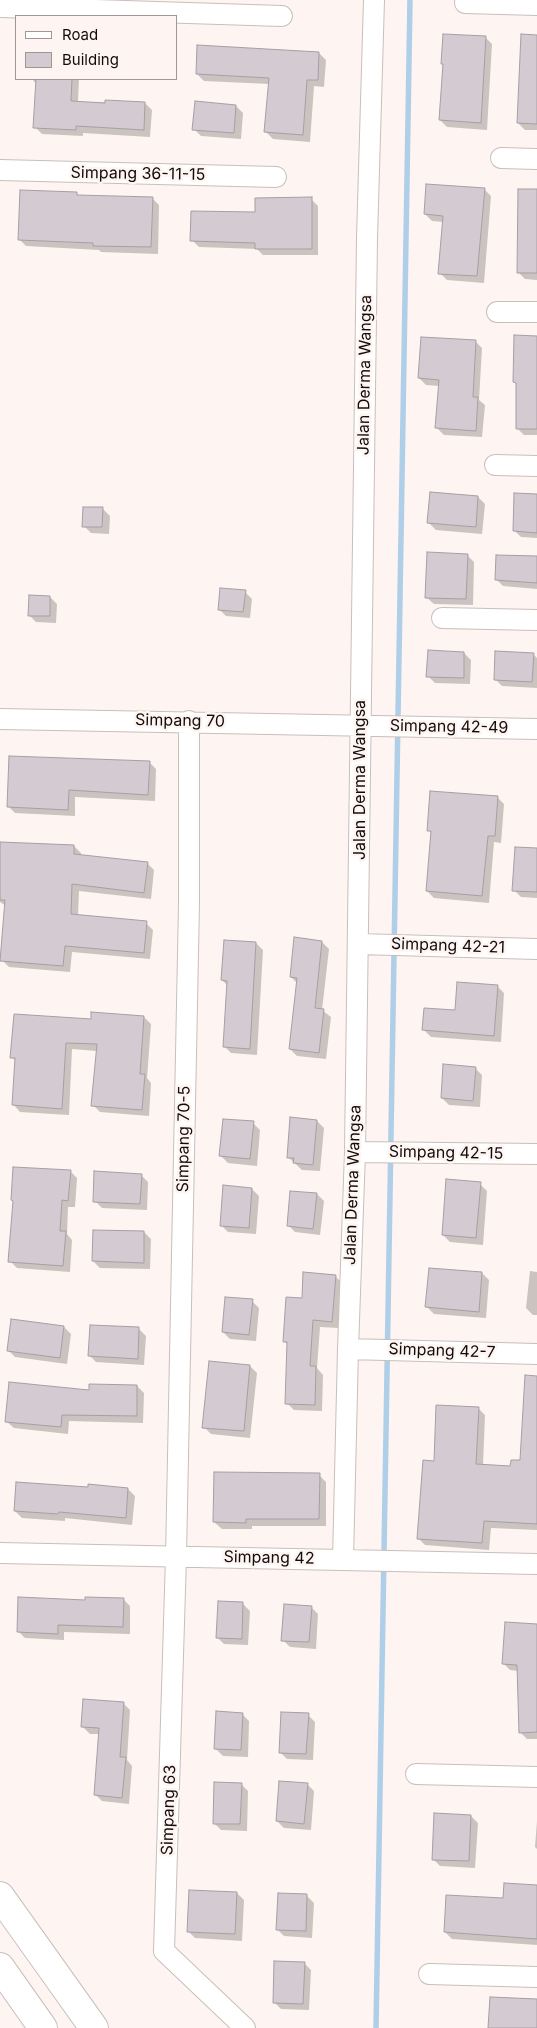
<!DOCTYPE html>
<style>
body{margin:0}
#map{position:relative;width:537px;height:2028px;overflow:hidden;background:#fef4f1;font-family:Inter,sans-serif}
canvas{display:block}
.legend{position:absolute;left:15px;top:15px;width:162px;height:65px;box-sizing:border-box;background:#fef4f1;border:1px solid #9f9795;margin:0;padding:6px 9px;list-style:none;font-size:15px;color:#100c0b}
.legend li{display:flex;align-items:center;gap:10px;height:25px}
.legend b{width:25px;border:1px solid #9f9795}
</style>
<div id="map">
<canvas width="537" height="2028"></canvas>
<ul class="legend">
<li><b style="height:6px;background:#fff"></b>Road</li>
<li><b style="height:14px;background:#d3cbd1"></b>Building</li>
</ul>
</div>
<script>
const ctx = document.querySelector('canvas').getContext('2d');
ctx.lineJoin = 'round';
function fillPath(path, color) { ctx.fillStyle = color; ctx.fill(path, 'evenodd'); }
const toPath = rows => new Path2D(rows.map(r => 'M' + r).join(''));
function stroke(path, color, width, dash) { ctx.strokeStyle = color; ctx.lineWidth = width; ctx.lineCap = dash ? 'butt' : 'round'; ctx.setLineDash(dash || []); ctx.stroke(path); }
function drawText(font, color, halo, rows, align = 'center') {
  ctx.font = font + ' Inter,sans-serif'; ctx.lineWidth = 5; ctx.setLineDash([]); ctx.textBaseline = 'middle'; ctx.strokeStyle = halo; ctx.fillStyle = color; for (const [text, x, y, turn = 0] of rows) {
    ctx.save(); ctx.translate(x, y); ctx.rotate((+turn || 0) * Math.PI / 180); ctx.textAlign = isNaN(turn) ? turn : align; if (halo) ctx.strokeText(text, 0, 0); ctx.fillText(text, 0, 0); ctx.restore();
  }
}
const shadow = toPath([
 [537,36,537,130,525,130,518,123],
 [485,37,492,44,487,130,447,127,440,120,444,66,443,64],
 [319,53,326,60,324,87,314,86,310,142,273,139,266,132,270,84,204,81,197,74],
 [32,79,79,79,78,102,145,103,152,110,150,137,83,133,83,136,42,134,35,127,37,85],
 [132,79,155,79,155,80],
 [236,106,243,113,241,139,201,136,194,129],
 [484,189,491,196,484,283,447,280,440,273,443,222,432,221,425,214],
 [537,190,537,280,525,279,518,272],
 [77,194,79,196,152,198,159,205,158,254,101,252,99,250,26,246,19,239],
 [311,199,318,206,318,255,263,255,257,249,199,247,192,240,256,214],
 [537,337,537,435,524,435,517,428,518,385,514,382],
 [475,341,482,348,479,400,485,405,482,437,444,435,437,428,439,386,426,385,419,378],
 [537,495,537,538,521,537,514,530],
 [478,497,485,504,482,534,436,530,429,523],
 [103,509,110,516,109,534,91,533,84,526],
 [467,555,474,562,473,605,434,604,426,597],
 [537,557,537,589,503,586,496,579],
 [245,592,252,599,250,618,226,616,219,609],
 [50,597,57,604,56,623,36,622,29,615],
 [464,653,471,660,470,684,435,683,428,676],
 [533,654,537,658,537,688,502,686,495,679],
 [149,762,156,769,155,801,75,797,75,816,15,813,8,806],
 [497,797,504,804,501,843,494,842,489,903,434,898,427,891,432,834,429,830],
 [0,843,74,846,81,853,81,856,147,863,154,870,151,899,79,891,78,916,146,923,153,930,150,959,72,952,70,972,9,967,2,960,6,906,0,902],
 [537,850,537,898,521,897,514,890],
 [322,942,329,949,322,1010,331,1017,326,1059,297,1056,290,1049,297,983,291,977],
 [256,943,263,950,257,1055,231,1053,224,1046,228,986,222,980],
 [497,986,504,993,501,1042,431,1037,424,1030],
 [144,1017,151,1024,147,1078,151,1083,149,1116,100,1112,93,1105,97,1051,72,1049,69,1115,20,1112,13,1104,16,1062,12,1057],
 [475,1068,482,1075,480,1107,449,1105,442,1098],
 [317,1121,324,1128,320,1171,302,1170,288,1157],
 [253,1123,260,1130,257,1166,228,1163,221,1156],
 [70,1171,77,1178,75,1207,68,1207,67,1234,72,1240,70,1272,17,1268,10,1261,14,1202,12,1200],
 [141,1175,148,1182,147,1210,102,1208,95,1201],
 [480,1184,487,1191,483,1245,450,1242,443,1235],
 [252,1189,259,1196,256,1234,228,1232,221,1225],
 [317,1194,324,1201,320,1235,295,1232,288,1225],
 [144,1232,151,1239,150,1269,100,1268,93,1261],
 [530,1271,537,1272,537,1315,533,1315,526,1308],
 [482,1273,489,1280,486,1318,434,1314,427,1307],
 [335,1276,342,1283,339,1328,320,1327,317,1368,323,1375,322,1411,294,1410,287,1403,288,1345,284,1341,303,1299],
 [252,1301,259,1308,256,1341,230,1339,223,1332],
 [64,1327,71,1334,67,1364,15,1357,8,1350],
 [139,1329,146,1336,144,1365,96,1362,89,1355],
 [250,1366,257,1373,250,1438,211,1434,204,1427],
 [137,1386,144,1393,143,1423,69,1421,68,1434,14,1428,6,1421,90,1391],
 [537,1396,537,1530,491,1528,489,1550,425,1545,418,1538,435,1462,478,1408,485,1415,483,1465,512,1467,521,1461],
 [319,1475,326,1482,326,1526,252,1526,252,1529,222,1529,214,1522],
 [128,1489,135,1496,132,1525,65,1518,65,1521,22,1518,15,1511],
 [123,1599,130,1606,130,1634,64,1632,64,1640,25,1638,18,1631,86,1601],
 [243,1604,250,1611,248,1645,224,1644,217,1637],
 [311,1607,318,1614,316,1649,290,1647,283,1640],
 [537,1626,537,1739,527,1739,520,1732,519,1671,510,1670,503,1663],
 [123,1703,130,1710,127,1760,132,1766,129,1804,102,1801,95,1794,100,1734,90,1734,83,1727],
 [242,1714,249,1721,248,1757,223,1756,216,1749],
 [308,1715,315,1722,313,1760,287,1759,280,1752],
 [241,1784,248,1791,247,1831,221,1830,214,1823],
 [307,1784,314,1791,311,1830,284,1828,277,1821],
 [471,1816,478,1823,475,1868,440,1866,433,1859],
 [537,1821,537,1849,535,1847],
 [537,1887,537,1945,452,1939,445,1932,505,1900],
 [237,1893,244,1900,242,1941,195,1938,188,1931],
 [307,1896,314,1903,312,1938,284,1936,277,1929],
 [304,1963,311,1970,309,2010,281,2009,274,2002]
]);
const stream = toPath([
 [376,2028,410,0]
]);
const building = toPath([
 [443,34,486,36,481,123,439,120,443,64,441,64,443,34],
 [521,34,537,35,537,124,517,123,521,34],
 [197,45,319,52,318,80,307,80,303,135,264,132,269,78,196,74,197,45],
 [36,79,72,79,71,101,105,103,105,100,145,102,144,130,76,126,76,130,33,128,36,79],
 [195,101,236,105,234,133,192,130,195,101],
 [426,184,485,188,477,276,438,274,443,216,424,214,426,184],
 [518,189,537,189,537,273,517,273,518,189],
 [20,190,77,192,77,195,153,197,151,247,93,246,93,243,18,240,20,190],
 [312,197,312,249,255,249,255,243,190,241,191,211,255,212,255,198,312,197],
 [514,335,537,336,537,429,516,429,516,383,513,382,514,335],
 [421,337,476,340,473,397,478,397,476,431,435,428,439,380,418,378,421,337],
 [430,492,478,496,476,527,427,523,430,492],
 [514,493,537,494,537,533,513,531,514,493],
 [83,507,103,507,102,527,82,527,83,507],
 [427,552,468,554,466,599,425,598,427,552],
 [496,555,537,556,537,583,495,580,496,555],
 [220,588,246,590,243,612,218,610,220,588],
 [29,595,50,596,50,616,28,616,29,595],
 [428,650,464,652,464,678,426,677,428,650],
 [495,651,534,653,532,682,494,680,495,651],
 [9,756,150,761,148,795,69,790,68,810,7,807,9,756],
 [430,791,498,796,495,836,488,836,482,896,426,891,431,831,427,831,430,791],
 [0,842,74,845,74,854,148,862,144,893,72,884,71,914,147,921,144,953,65,946,63,966,0,961,5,900,0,900,0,842],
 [515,847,537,848,537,892,512,891,515,847],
 [294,937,322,941,315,1008,324,1009,319,1053,289,1049,297,978,290,977,294,937],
 [224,940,256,942,250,1049,223,1047,227,981,221,980,224,940],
 [457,982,498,985,494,1036,422,1030,424,1008,455,1010,457,982],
 [91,1012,144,1016,140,1074,145,1074,142,1110,91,1106,97,1044,66,1043,62,1109,12,1105,15,1058,10,1058,14,1014,91,1019,91,1012],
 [443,1064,476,1067,473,1101,441,1098,443,1064],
 [290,1117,317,1120,313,1165,293,1163,294,1158,287,1158,290,1117],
 [223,1119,254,1121,250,1159,219,1156,223,1119],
 [13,1167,71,1170,68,1201,62,1200,60,1231,66,1231,63,1266,8,1262,13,1201,11,1200,13,1167],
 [94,1171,142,1174,140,1204,93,1202,94,1171],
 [446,1179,481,1182,476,1238,442,1235,446,1179],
 [223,1185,252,1188,249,1228,220,1226,223,1185],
 [290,1191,317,1193,313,1229,287,1226,290,1191],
 [93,1230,144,1231,144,1263,92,1261,93,1230],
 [429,1268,482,1272,479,1312,425,1307,429,1268],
 [303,1272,336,1275,332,1322,313,1320,310,1366,316,1366,315,1405,285,1404,287,1342,283,1342,286,1297,302,1298,303,1272],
 [225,1297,253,1299,249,1335,222,1332,225,1297],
 [11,1319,64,1326,60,1358,7,1351,11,1319],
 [90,1325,139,1327,138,1359,88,1356,90,1325],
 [209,1361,250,1365,244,1431,202,1428,209,1361],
 [525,1375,537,1376,537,1524,484,1521,482,1543,417,1539,423,1460,434,1461,436,1405,479,1407,476,1464,510,1466,511,1460,520,1460,525,1375],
 [9,1382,89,1390,89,1384,137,1385,137,1416,62,1415,61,1427,5,1422,9,1382],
 [214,1472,320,1473,319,1519,246,1519,246,1523,213,1522,214,1472],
 [16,1482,88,1487,88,1484,128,1488,126,1518,59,1512,58,1514,14,1511,16,1482],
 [18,1597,85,1600,85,1597,124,1598,123,1627,58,1625,58,1634,17,1632,18,1597],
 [218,1601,243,1602,242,1639,216,1638,218,1601],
 [284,1604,312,1606,309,1642,281,1641,284,1604],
 [505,1622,537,1624,537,1732,519,1733,517,1665,502,1664,505,1622],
 [83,1699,124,1702,120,1757,126,1757,122,1798,94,1795,99,1728,81,1727,83,1699],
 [216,1711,243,1713,241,1750,214,1749,216,1711],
 [281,1712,309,1713,306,1754,279,1753,281,1712],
 [279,1781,308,1783,304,1824,276,1821,279,1781],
 [214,1782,242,1783,240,1824,213,1824,214,1782],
 [434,1813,471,1815,469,1861,432,1860,434,1813],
 [504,1883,537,1885,537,1939,444,1932,446,1895,503,1898,504,1883],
 [189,1890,237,1892,235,1934,187,1932,189,1890],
 [278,1893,307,1894,306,1931,276,1930,278,1893],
 [274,1961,305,1962,303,2004,273,2003,274,1961],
 [490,1997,537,1999,537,2028,488,2028,490,1997]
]);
const minor = toPath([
 [465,3,537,5],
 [0,7,282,16],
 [501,158,537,159],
 [0,170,276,177],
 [497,312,537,312],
 [495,465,537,466],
 [442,618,537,620],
 [0,719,537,729],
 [189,721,189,903,176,1557,164,1951,245,2028],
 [359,944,537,949],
 [355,1152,537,1154],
 [348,1349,537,1354],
 [0,1553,537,1564],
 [343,1560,348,1349,355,1152,367,238,374,0],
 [416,1774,537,1777],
 [429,1974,537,1977]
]);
const trunk = toPath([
 [0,1896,94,2028],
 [0,1967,43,2028]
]);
const streetNames = [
 ["Simpang 36-11-15",138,174,1],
 ["Jalan Derma Wangsa",365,375,-89],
 ["Simpang 70",180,721,1],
 ["Simpang 42-49",449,727,1],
 ["Jalan Derma Wangsa",360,780,-90],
 ["Simpang 42-21",448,946,2],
 ["Simpang 70-5",184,1139,-89],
 ["Simpang 42-15",446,1153,1],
 ["Jalan Derma Wangsa",353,1185,-88],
 ["Simpang 42-7",442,1351,2],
 ["Simpang 42",269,1558,1],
 ["Simpang 63",169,1810,-88]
];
fillPath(shadow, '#0003');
stroke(stream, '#aecfe7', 5.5);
fillPath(building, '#d3cbd1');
stroke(building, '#a69ea4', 1);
stroke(minor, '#c8bfbb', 22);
stroke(trunk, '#c8bfbb', 30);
stroke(minor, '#fff', 20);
stroke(trunk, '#fff', 28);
drawText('16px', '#100c0b', '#fef4f1', streetNames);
</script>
